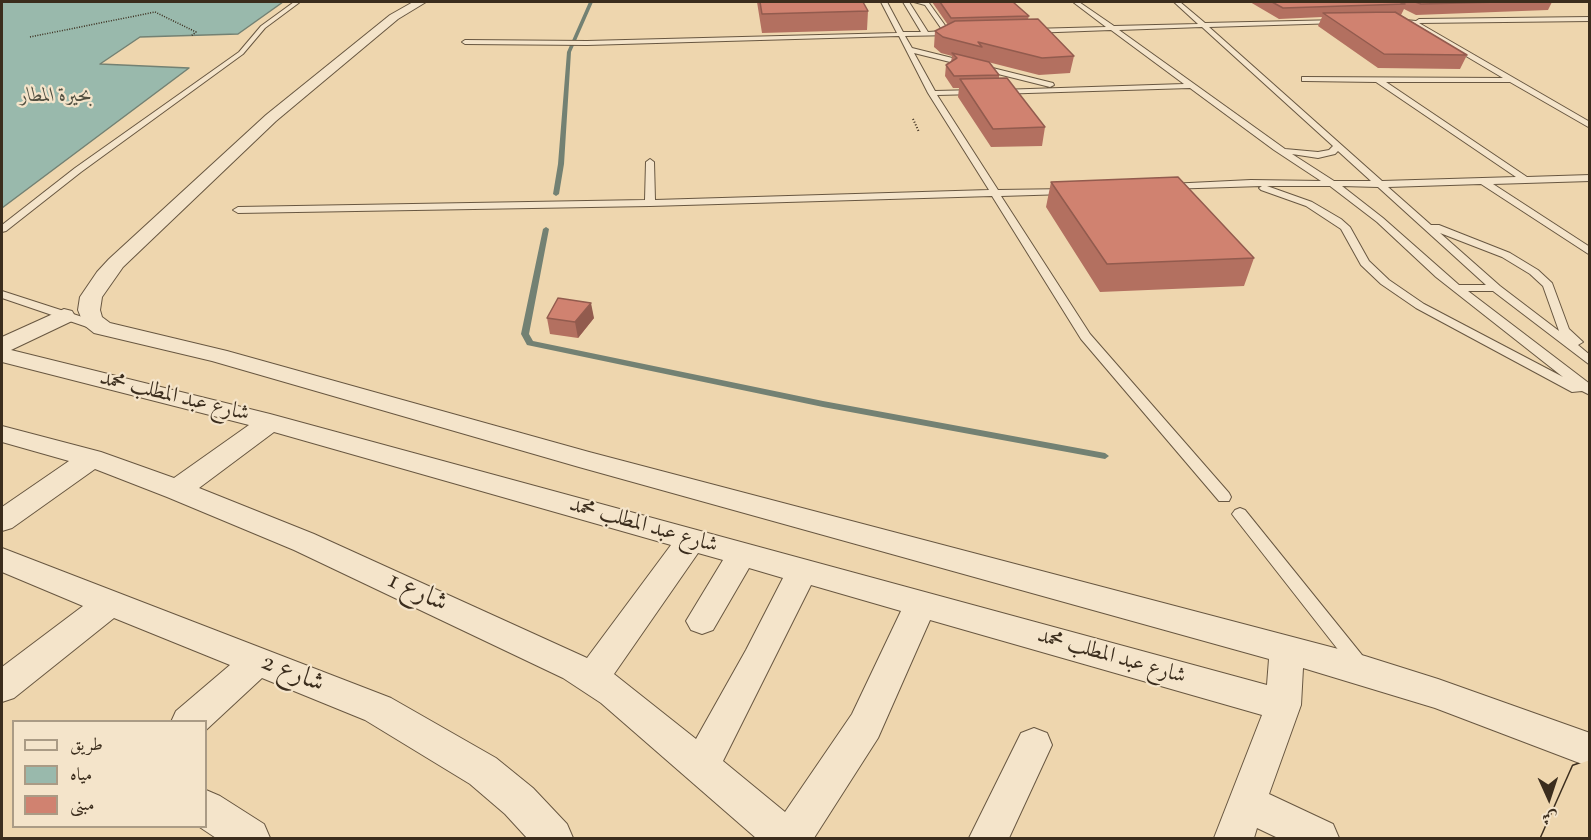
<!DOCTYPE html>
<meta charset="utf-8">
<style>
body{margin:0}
#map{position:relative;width:1591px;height:840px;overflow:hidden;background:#eed6ae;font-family:"Sorts Mill Goudy",Amiri,serif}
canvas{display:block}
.frame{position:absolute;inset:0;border:3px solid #3b2d1d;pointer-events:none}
.legend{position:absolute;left:12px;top:720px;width:195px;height:108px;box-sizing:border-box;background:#f4e4ca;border:2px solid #aa9b85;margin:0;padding:8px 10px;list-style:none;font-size:18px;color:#3b2d1d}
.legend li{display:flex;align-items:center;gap:12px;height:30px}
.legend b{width:30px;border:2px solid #aa9b85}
.north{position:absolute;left:1519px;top:768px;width:60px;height:60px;-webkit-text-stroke:4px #f4e4ca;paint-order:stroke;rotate:177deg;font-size:16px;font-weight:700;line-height:24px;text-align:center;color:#3b2d1d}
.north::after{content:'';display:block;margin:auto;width:21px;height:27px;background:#3b2d1d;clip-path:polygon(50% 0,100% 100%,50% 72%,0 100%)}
</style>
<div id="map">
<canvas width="1591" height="840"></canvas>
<div class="frame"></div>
<ul class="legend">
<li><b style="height:8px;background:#f4e4ca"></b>طريق</li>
<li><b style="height:16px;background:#99b9ac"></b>مياه</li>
<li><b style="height:16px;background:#d08270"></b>مبنى</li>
</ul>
<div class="north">ش</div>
</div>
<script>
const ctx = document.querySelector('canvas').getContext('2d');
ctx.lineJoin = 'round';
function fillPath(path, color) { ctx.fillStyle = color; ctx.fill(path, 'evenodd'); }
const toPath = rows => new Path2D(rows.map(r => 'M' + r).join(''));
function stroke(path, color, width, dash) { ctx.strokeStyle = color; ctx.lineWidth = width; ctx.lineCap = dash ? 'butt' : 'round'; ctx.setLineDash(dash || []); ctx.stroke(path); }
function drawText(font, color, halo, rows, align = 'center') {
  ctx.font = font + ' "Sorts Mill Goudy",Amiri,serif'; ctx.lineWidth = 4.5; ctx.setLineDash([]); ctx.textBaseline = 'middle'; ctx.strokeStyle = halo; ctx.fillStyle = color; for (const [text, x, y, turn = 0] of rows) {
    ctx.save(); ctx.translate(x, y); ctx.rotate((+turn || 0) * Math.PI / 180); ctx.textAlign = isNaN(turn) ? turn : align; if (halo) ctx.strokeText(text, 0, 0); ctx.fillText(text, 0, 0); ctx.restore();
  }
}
const water = toPath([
 [2,2,283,2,238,34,140,37,100,64,189,68,2,208,2,2]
]);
const stream = toPath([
 [589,2,593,2,571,52,564,164,559,194,556,196,553,194,558,164,567,52,589,2],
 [546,227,549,229,529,334,533,341,823,401,1105,453,1109,456,1105,459,823,407,527,345,521,334,543,229,546,227]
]);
const pathFar1 = toPath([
 [30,37,155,12,196,32,191,36]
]);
const path = toPath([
 [913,119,919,132]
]);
const service = toPath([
 [294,2,300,2,265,28,243,54,81,172,6,231,2,232,2,225,75,168,239,52,261,26,294,2],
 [881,2,887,2,903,32,921,32,903,2,909,2,928,32,943,31,925,5,914,2,923,2,929,3,949,31,955,33,952,35,905,36,912,48,1053,83,1054,85,1050,87,914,53,935,91,977,90,981,92,977,94,937,95,998,190,1069,189,1069,193,1066,194,1001,196,1090,334,1229,493,1231,497,1229,501,1219,501,1081,339,992,196,650,206,238,213,233,210,238,207,645,200,646,162,650,159,654,162,655,200,989,190,928,93,899,36,587,45,465,44,462,42,465,40,587,41,897,33,881,2],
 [1073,2,1079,2,1114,26,1198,24,1174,2,1180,2,1205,23,1341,20,1339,23,1209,27,1382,181,1516,177,1376,82,1305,81,1302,81,1302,77,1503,78,1412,24,1391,21,1394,19,1416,21,1419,19,1590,17,1590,21,1419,23,1590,122,1590,128,1510,82,1386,82,1527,177,1590,175,1590,181,1493,184,1590,247,1590,255,1481,184,1388,187,1431,225,1439,225,1510,253,1538,270,1552,283,1569,329,1583,342,1578,345,1590,355,1590,365,1493,291,1468,291,1590,384,1590,395,1582,391,1572,392,1416,308,1381,284,1361,265,1341,229,1306,206,1261,190,1259,188,1262,186,1166,189,1166,185,1169,184,1251,180,1321,181,1274,150,1190,88,996,94,995,92,999,90,1184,84,1111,30,1031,33,1028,31,1031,29,1106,27,1073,2],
 [1202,27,1333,146,1329,150,1318,152,1285,149,1119,30,1202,27],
 [1338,151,1371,181,1334,181,1292,154,1318,158,1335,154,1338,151],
 [1267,186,1330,186,1377,222,1436,277,1563,377,1424,304,1389,280,1369,261,1350,227,1341,219,1312,202,1267,186],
 [1342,186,1378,187,1486,285,1459,285,1383,218,1342,186],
 [1440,233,1502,257,1530,274,1543,286,1559,331,1500,286,1440,233],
 [2,291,104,324,106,327,104,330,96,330,2,298,2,291],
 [1240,508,1245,510,1366,660,1369,665,1366,670,1360,673,1354,670,1235,518,1232,514,1235,510,1240,508]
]);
const minor = toPath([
 [413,2,426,2,398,19,276,121,123,267,102,297,100,310,102,317,110,323,227,351,589,452,1365,656,1438,679,1590,733,1590,767,1435,708,1303,668,1301,705,1269,794,1333,824,1339,838,1278,838,1257,828,1254,838,1214,838,1262,715,930,620,878,738,814,838,756,838,601,703,563,678,294,550,167,497,95,469,12,528,2,531,2,507,69,461,2,442,2,426,101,452,174,478,249,425,2,362,2,337,64,309,72,311,75,316,72,321,11,350,270,414,1267,685,1269,659,579,467,212,361,94,333,84,325,78,310,80,297,97,272,109,259,266,115,390,15,413,2],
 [274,432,671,545,587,658,314,534,199,488,274,432],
 [698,553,723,560,686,621,691,630,702,634,713,630,749,568,783,578,746,650,696,739,614,674,698,553],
 [811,585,901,611,852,714,785,812,723,761,811,585],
 [2,548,391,698,496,758,533,788,567,824,573,838,527,838,505,814,470,784,365,720,262,678,206,730,206,722,171,722,176,711,230,665,114,618,14,698,2,702,2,667,83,606,2,572,2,548],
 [1034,728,1047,733,1052,745,1009,838,969,838,1021,733,1034,728],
 [206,790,220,796,264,824,270,838,216,838,198,826,206,826,206,790]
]);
const trunk = toPath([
 [1590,760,1590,838,1541,838,1573,766,1590,760]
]);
const wall = toPath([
 [757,2,863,2,868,11,867,30,762,33],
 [932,2,1013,2,1029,16,1028,19,1074,56,1070,73,1039,75,980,60,999,75,999,78,1045,127,1042,146,991,147,958,97,959,88,953,88,945,76,946,65,951,62,952,56,941,53,934,47,935,31,948,25],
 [1250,2,1552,2,1548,10,1416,15,1404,9,1401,15,1467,55,1460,69,1378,68,1318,26,1322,17,1279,19],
 [1051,182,1254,258,1244,286,1100,292,1046,207],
 [547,318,594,318,578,338,550,334]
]);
const shadedWall = toPath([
 [591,303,594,318,578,338,575,322]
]);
const building = toPath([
 [760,2,863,2,868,11,762,14,760,2],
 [940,2,1013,2,1029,16,951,18,940,2],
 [1272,2,1399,2,1405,4,1283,8,1272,2],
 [1415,2,1500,2,1421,4,1415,2],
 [1395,12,1467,55,1384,54,1323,13,1395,12],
 [1038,19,1074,56,1042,58,978,42,982,47,943,37,935,31,955,21,1038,19],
 [952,53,989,62,999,75,954,76,946,65,957,58,952,53],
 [1007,78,1045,127,993,129,960,79,1007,78],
 [1178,177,1254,258,1107,264,1051,182,1178,177],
 [558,298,591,303,575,322,547,318,558,298]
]);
const farWaternames = [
 ["بحيرة المطار",56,98]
];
const streetNames = [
 ["شارع عبد المطلب محمد",174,398,14],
 ["شارع عبد المطلب محمد",643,527,16],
 ["شارع عبد المطلب محمد",1111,658,16]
];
const nearStreetnames = [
 ["شارع 1",417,594,25],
 ["شارع 2",292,675,22]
];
fillPath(water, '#99b9ac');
stroke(water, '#738173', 1.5);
fillPath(stream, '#738173');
stroke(service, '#685741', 2);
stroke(minor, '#685741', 2);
stroke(trunk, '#3b2d1d', 3);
stroke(pathFar1, '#3b2d1d', 1.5, [1, 1.5]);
stroke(path, '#3b2d1d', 2, [1, 2]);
fillPath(service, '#f4e4ca');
fillPath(minor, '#f4e4ca');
fillPath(trunk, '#eed6ae');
fillPath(wall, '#b37060');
fillPath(shadedWall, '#925b4e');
fillPath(building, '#d08270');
stroke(building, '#925b4e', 1.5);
drawText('italic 20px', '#525041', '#f4e4ca', farWaternames);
drawText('22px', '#3b2d1d', '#f4e4ca', streetNames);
drawText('27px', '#3b2d1d', '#f4e4ca', nearStreetnames);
</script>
